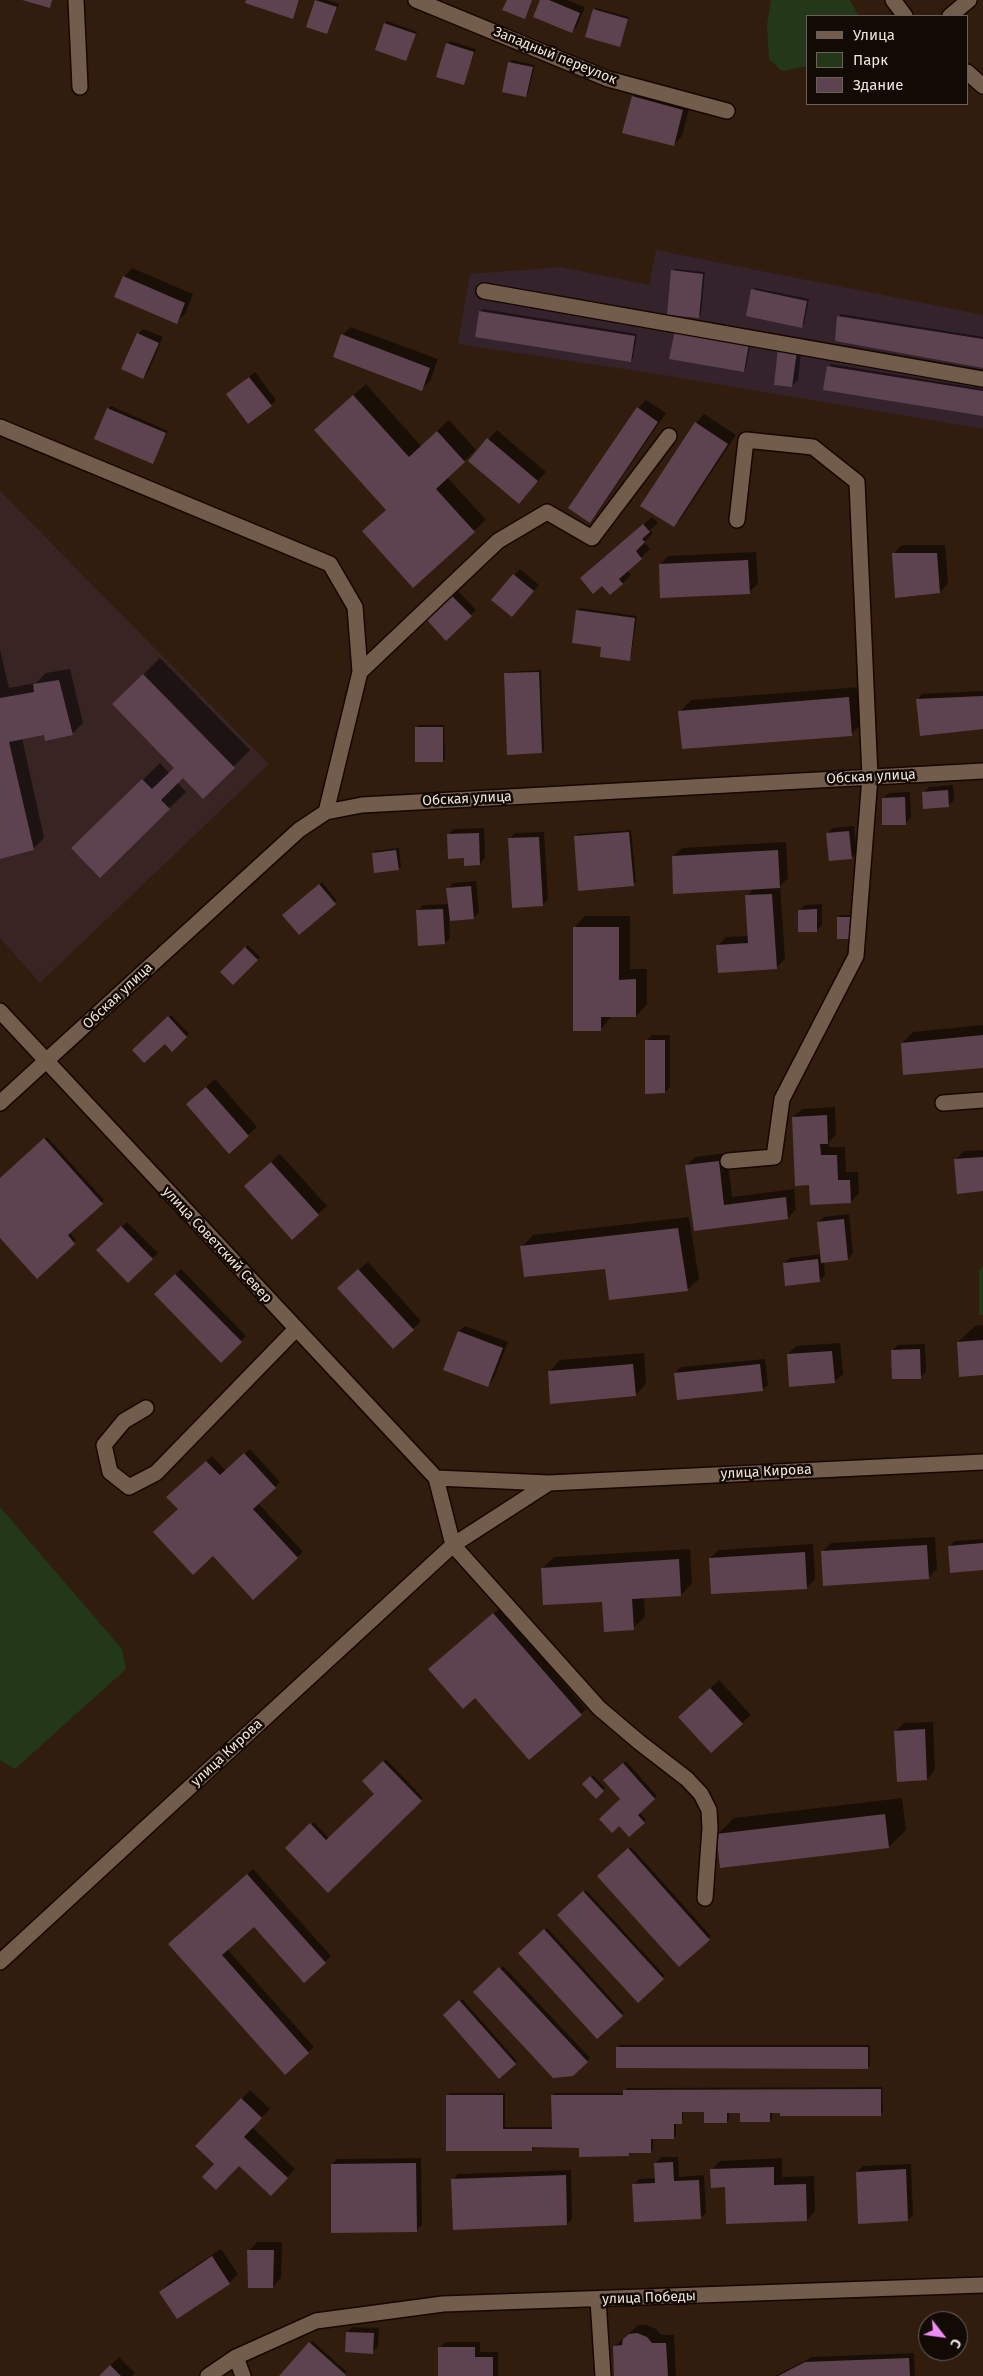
<!DOCTYPE html>
<meta charset="utf-8">
<style>
body{margin:0}
#map{position:relative;width:983px;height:2376px;overflow:hidden;background:#301d0e;font-family:"Fira Sans",sans-serif}
canvas{display:block}
.legend{position:absolute;left:806px;top:15px;width:162px;height:90px;box-sizing:border-box;background:#120a04;border:1px solid #6b615a;margin:0;padding:6px 9px;list-style:none;font-size:15px;color:#f1e4da}
.legend li{display:flex;align-items:center;gap:10px;height:25px}
.legend b{width:25px;border:1px solid #6b615a}
.north{position:absolute;left:918px;top:2311px;width:50px;height:50px;box-sizing:border-box;background:#120a04;border:1px solid #6b615a;border-radius:50%;rotate:120deg;font-size:14px;font-weight:700;line-height:20px;text-align:center;color:#f1e4da}
.north::after{content:'';display:block;margin:auto;width:18px;height:22px;background:#f08bf5;clip-path:polygon(50% 0,100% 100%,50% 72%,0 100%)}
</style>
<div id="map">
<canvas width="983" height="2376"></canvas>
<ul class="legend">
<li><b style="height:6px;background:#725c4b"></b>Улица</li>
<li><b style="height:14px;background:#223819"></b>Парк</li>
<li><b style="height:14px;background:#5d434f"></b>Здание</li>
</ul>
<div class="north">С</div>
</div>
<script>
const ctx = document.querySelector('canvas').getContext('2d');
ctx.lineJoin = 'round';
function fillPath(path, color) { ctx.fillStyle = color; ctx.fill(path, 'evenodd'); }
const toPath = rows => new Path2D(rows.map(r => 'M' + r).join(''));
function stroke(path, color, width, dash) { ctx.strokeStyle = color; ctx.lineWidth = width; ctx.lineCap = dash ? 'butt' : 'round'; ctx.setLineDash(dash || []); ctx.stroke(path); }
function drawText(font, color, halo, rows, align = 'center') {
  ctx.font = font + ' "Fira Sans",sans-serif'; ctx.lineWidth = 5; ctx.setLineDash([]); ctx.textBaseline = 'middle'; ctx.strokeStyle = halo; ctx.fillStyle = color; for (const [text, x, y, turn = 0] of rows) {
    ctx.save(); ctx.translate(x, y); ctx.rotate((+turn || 0) * Math.PI / 180); ctx.textAlign = isNaN(turn) ? turn : align; if (halo) ctx.strokeText(text, 0, 0); ctx.fillText(text, 0, 0); ctx.restore();
  }
}
const industrial = toPath([
 [656,250,983,315,983,429,670,376,458,344,470,274,561,267,649,285]
]);
const medical = toPath([
 [0,491,269,764,40,983,0,938]
]);
const green = toPath([
 [771,0,850,0,859,16,807,16,807,66,782,71,769,59,767,25],
 [983,1266,983,1315,979,1315,979,1271],
 [0,1507,122,1649,126,1669,15,1769,0,1760]
]);
const shadow = toPath([
 [247,0,300,0,293,17],
 [316,0,326,0,339,4,327,33,307,26],
 [542,0,567,0,585,7,577,26,572,32],
 [596,8,629,17,620,45,594,10],
 [387,21,417,32,406,60,385,24],
 [450,41,476,49,463,84,447,44],
 [512,60,535,65,528,93,526,96,510,62],
 [641,88,691,101,682,136,673,145,633,97],
 [132,268,193,294,185,314,176,322,124,277],
 [675,269,705,272,701,314,699,317,672,271],
 [755,288,809,299,804,324,801,326,753,290],
 [483,309,637,334,633,358,631,361,480,311],
 [841,314,983,337,983,366,839,317],
 [351,327,438,359,430,381,421,389,342,335],
 [143,329,163,337,148,372,143,377,138,334],
 [751,341,746,368,744,371,671,358],
 [802,345,798,380,792,386,775,383],
 [831,364,983,389,983,414,829,366],
 [255,372,276,400,271,405,227,394],
 [366,384,421,446,449,420,476,450,447,477,486,520,474,531,375,520,387,509,327,419],
 [646,400,666,413,598,512,590,521,638,408],
 [111,406,168,431,152,463,108,409],
 [704,414,736,435,682,517,674,526,696,423],
 [497,430,546,472,519,502,469,461],
 [652,517,658,523,650,530,653,533,644,542,650,549,627,570,631,575,623,583,610,593,602,584,581,578],
 [902,545,945,545,948,583,940,592,894,553],
 [756,552,758,584,749,592,660,565,668,556],
 [520,569,539,585,517,610,493,600],
 [457,590,476,610,447,639,427,619],
 [580,608,637,616,631,657,629,660,602,645,577,611],
 [0,650,9,688,36,683,46,673,70,669,83,723,72,734,45,734,22,738,44,838,33,849,0,858],
 [160,658,250,750,203,797,183,777,177,782,186,792,100,876,73,848,160,763,169,773,175,768,114,704],
 [541,670,544,750,542,752,506,674,508,672],
 [860,687,863,723,851,734,680,712,691,700],
 [983,691,983,727,917,700,922,694],
 [419,725,444,725,445,759,442,761,416,728],
 [953,785,954,800,949,805,924,793,929,787],
 [910,792,911,818,905,824,883,798,889,793],
 [854,826,857,852,851,858,828,833,833,828],
 [484,828,485,858,480,864,465,857,448,835,453,829],
 [631,830,636,882,633,885,575,837,578,834],
 [544,832,548,899,542,905,510,839,515,833],
 [786,842,788,878,780,886,785,959,776,968,718,946,726,937,749,936,747,896,754,888,673,856,682,848],
 [399,848,401,867,398,869,373,853,375,851],
 [476,881,479,912,474,918,449,920,450,938,445,943,418,911,423,905,449,904,448,889,453,883],
 [322,882,337,901,299,934,283,915],
 [822,904,822,925,816,931,800,910,805,905],
 [840,915,854,915,854,936,838,917],
 [585,916,630,916,630,969,647,969,647,1004,636,1016,612,1016,600,1030,574,928],
 [248,945,260,957,233,983,222,972],
 [171,1015,189,1034,172,1050,165,1042,134,1050],
 [983,1025,983,1066,902,1043,913,1032],
 [652,1035,670,1035,670,1087,665,1092,646,1041],
 [215,1079,257,1127,229,1152,196,1096],
 [835,1107,836,1134,829,1142,829,1147,845,1147,846,1172,858,1172,859,1193,851,1202,810,1184,793,1117,802,1109],
 [47,1137,104,1200,69,1232,76,1240,37,1277,0,1236,0,1179],
 [983,1150,983,1190,955,1160,964,1151],
 [727,1153,732,1197,794,1189,796,1209,788,1218,695,1230,686,1166,695,1157],
 [280,1154,327,1206,318,1214,254,1178],
 [849,1214,853,1253,848,1259,824,1262,825,1275,819,1281,784,1263,790,1258,822,1254,818,1222,824,1217],
 [689,1217,699,1279,687,1290,522,1247,533,1235],
 [127,1222,158,1253,128,1282,98,1250],
 [368,1262,421,1321,413,1329,347,1280],
 [181,1269,246,1336,221,1361,156,1294],
 [983,1325,983,1374,958,1342,975,1326],
 [465,1326,508,1342,493,1380,488,1386,444,1369,459,1331],
 [840,1343,843,1374,834,1382,788,1354,796,1346],
 [925,1344,926,1372,920,1377,892,1351,898,1345],
 [644,1353,646,1384,635,1395,549,1372,560,1360],
 [765,1359,768,1385,762,1390,675,1373,681,1367],
 [250,1449,280,1482,258,1503,303,1552,297,1557,213,1554,179,1509,174,1492,212,1456,226,1471],
 [935,1537,937,1569,928,1578,822,1552,831,1543],
 [983,1539,983,1569,949,1547,955,1541],
 [813,1544,815,1579,807,1587,710,1558,719,1550],
 [690,1549,692,1583,681,1595,644,1597,645,1617,633,1628,603,1600,542,1569,554,1557],
 [500,1608,586,1709,581,1714,476,1696,436,1663],
 [719,1680,751,1715,711,1752,688,1709],
 [933,1722,935,1770,927,1779,895,1732,904,1723],
 [386,1759,423,1798,328,1891,287,1848,314,1822,329,1839,376,1794,363,1781],
 [626,1761,657,1796,639,1812,646,1820,629,1836,622,1799,605,1780],
 [593,1775,605,1788,596,1797,584,1784],
 [902,1798,906,1830,889,1847,717,1835,734,1818],
 [631,1847,711,1936,679,1966,599,1876],
 [253,1869,331,1956,304,1981,254,1925,227,1949,314,2047,285,2073,176,1938],
 [586,1890,665,1976,638,2001,559,1915],
 [547,1928,624,2013,597,2038,520,1953],
 [503,1966,590,2058,573,2074,474,1992],
 [462,1999,517,2061,499,2077,444,2015],
 [620,2045,870,2045,870,2065,868,2067,618,2048],
 [882,2087,883,2112,880,2115,772,2112,772,2118,770,2121,742,2112,729,2112,729,2119,727,2122,705,2111,683,2111,683,2120,676,2123,676,2135,674,2138,653,2138,653,2150,651,2152,632,2152,629,2155,581,2146,534,2146,532,2150,448,2095,450,2093,505,2093,505,2127,553,2127,553,2095,555,2093,624,2093,627,2088],
 [250,2090,270,2109,252,2127,295,2169,271,2194,239,2164,216,2164,197,2146],
 [661,2157,678,2157,679,2177,704,2175,706,2213,700,2218,633,2185,639,2179,656,2178,656,2163],
 [421,2158,422,2225,416,2230,332,2164,337,2159],
 [782,2158,782,2177,814,2176,815,2211,807,2220,712,2169,720,2161],
 [911,2164,913,2215,907,2220,857,2172,863,2166],
 [571,2170,572,2219,567,2224,453,2180,458,2174],
 [257,2242,282,2242,281,2278,273,2286,249,2251],
 [221,2249,238,2274,229,2283,161,2292,169,2283],
 [638,2325,646,2325,656,2329,661,2335,674,2335,676,2376,615,2376,614,2347],
 [353,2327,379,2328,378,2347,372,2352,347,2332],
 [312,2341,347,2372,343,2376,280,2376],
 [445,2342,480,2342,480,2352,498,2352,498,2376,440,2376,440,2348],
 [914,2353,915,2376,775,2376,812,2357],
 [119,2357,135,2373,132,2376,100,2376]
]);
const building = toPath([
 [22,0,52,0,50,8],
 [246,0,299,0,293,19,245,3],
 [315,0,337,7,327,34,306,27],
 [507,0,532,0,525,19,502,10],
 [540,0,549,0,580,13,572,33,533,17],
 [593,9,628,19,620,47,585,37],
 [384,23,416,34,406,61,375,50],
 [446,43,474,52,464,85,436,77],
 [508,62,533,67,526,97,502,92],
 [632,96,683,110,674,146,622,133],
 [671,270,703,274,699,318,667,315],
 [123,276,185,303,177,324,114,297],
 [751,289,807,301,802,328,746,316],
 [479,311,635,336,631,362,475,337],
 [837,316,983,339,983,368,835,341],
 [675,330,749,343,744,372,669,359],
 [137,333,159,343,143,379,121,369],
 [341,334,430,368,422,391,333,357],
 [778,348,797,351,792,387,774,385],
 [827,366,983,391,983,416,823,390],
 [249,377,272,406,248,424,226,394],
 [353,395,409,457,437,431,465,462,436,489,475,532,413,588,362,531,386,510,314,430],
 [637,407,658,422,590,523,568,508],
 [107,408,166,433,153,464,94,439],
 [695,422,728,444,674,527,640,506],
 [487,438,538,481,519,504,468,461],
 [643,524,650,532,642,539,645,542,636,551,642,559,619,579,623,584,610,595,602,586,593,594,580,578],
 [892,553,937,553,940,593,895,598],
 [748,560,750,594,660,598,659,564],
 [513,574,534,591,512,617,491,600],
 [451,595,472,616,446,641,426,619],
 [576,610,635,618,630,661,600,657,601,647,572,643],
 [539,672,542,753,507,755,504,673],
 [143,674,235,768,203,799,183,778,161,800,170,809,100,878,71,848,142,779,152,789,174,768,112,704],
 [59,680,73,735,45,741,44,735,9,742,34,850,0,859,0,698,34,692,33,684],
 [983,696,983,729,920,736,916,699],
 [849,697,852,736,682,749,678,711],
 [415,727,443,727,443,762,415,762],
 [948,790,949,807,923,809,922,792],
 [905,797,906,825,882,825,882,798],
 [849,831,852,859,829,861,826,833],
 [629,832,634,886,578,891,574,836],
 [479,833,480,865,464,866,464,858,448,859,447,834],
 [539,837,543,906,512,908,508,838],
 [396,850,399,870,374,873,372,853],
 [778,850,780,888,673,894,672,856],
 [319,884,336,904,299,935,282,915],
 [471,886,474,919,450,921,446,888],
 [772,894,777,969,718,973,716,945,748,943,745,895],
 [443,909,445,944,418,946,416,910],
 [817,909,817,932,798,932,798,910],
 [837,917,852,917,852,939,837,939],
 [573,927,619,927,619,980,636,979,636,1017,601,1017,601,1031,573,1031],
 [245,947,258,960,233,985,220,972],
 [168,1016,187,1037,172,1052,165,1044,144,1063,132,1050],
 [983,1035,983,1068,903,1075,901,1043],
 [645,1040,665,1040,665,1093,645,1094],
 [206,1087,249,1136,229,1154,186,1104],
 [827,1115,828,1144,820,1144,821,1155,837,1155,838,1180,850,1180,851,1203,810,1205,809,1185,795,1186,792,1117],
 [44,1138,103,1204,68,1235,75,1244,37,1279,0,1238,0,1178],
 [983,1157,983,1191,957,1194,954,1159],
 [719,1161,724,1205,786,1197,788,1219,694,1231,685,1165],
 [271,1162,319,1215,292,1240,244,1186],
 [844,1219,848,1260,821,1263,817,1222],
 [121,1226,153,1259,128,1283,96,1250],
 [678,1228,688,1291,609,1300,605,1269,524,1277,520,1246],
 [818,1259,820,1282,785,1286,783,1263],
 [358,1269,414,1330,393,1349,337,1288],
 [175,1274,242,1342,221,1363,154,1294],
 [458,1331,503,1348,488,1387,443,1370],
 [983,1340,983,1375,959,1377,957,1342],
 [920,1349,921,1379,892,1379,891,1350],
 [832,1351,835,1383,789,1387,787,1354],
 [633,1364,636,1396,550,1404,548,1371],
 [760,1364,763,1391,677,1400,674,1373],
 [244,1453,276,1488,253,1509,298,1558,253,1600,213,1556,193,1575,153,1532,178,1509,166,1497,206,1461,220,1475],
 [983,1543,983,1570,950,1573,948,1546],
 [927,1545,929,1579,823,1586,821,1551],
 [805,1552,807,1589,711,1594,709,1558],
 [679,1559,681,1596,632,1599,634,1630,604,1632,602,1602,543,1605,541,1568],
 [493,1613,582,1715,529,1760,475,1698,463,1709,428,1669],
 [710,1688,743,1724,711,1753,678,1717],
 [925,1729,927,1780,897,1782,894,1731],
 [383,1761,422,1801,328,1893,285,1848,310,1823,326,1840,374,1794,362,1781],
 [623,1763,655,1799,638,1815,645,1823,629,1837,619,1826,612,1833,599,1819,620,1799,603,1780],
 [590,1776,604,1791,596,1799,582,1784],
 [885,1814,889,1848,720,1868,716,1834],
 [628,1848,710,1940,679,1967,597,1876],
 [247,1874,326,1963,304,1983,254,1927,222,1955,309,2053,285,2075,168,1944],
 [583,1891,664,1979,638,2003,557,1915],
 [544,1929,623,2016,597,2039,518,1953],
 [499,1967,588,2062,573,2076,553,2078,473,1992],
 [459,2000,516,2064,499,2079,443,2015],
 [616,2047,868,2047,868,2069,616,2068],
 [881,2089,881,2116,780,2116,780,2113,770,2113,770,2122,740,2122,740,2113,727,2113,727,2123,704,2123,704,2112,682,2112,682,2124,674,2124,674,2139,651,2139,651,2153,629,2153,629,2156,579,2157,579,2148,532,2147,532,2151,446,2151,446,2095,503,2095,503,2129,552,2129,551,2095,623,2095,623,2090],
 [241,2098,262,2118,244,2137,288,2178,271,2196,239,2166,216,2190,202,2177,214,2164,195,2146],
 [673,2162,674,2181,699,2180,701,2219,634,2222,632,2184,655,2183,654,2163],
 [416,2163,417,2232,331,2233,331,2164],
 [774,2167,774,2185,806,2184,807,2221,726,2224,725,2187,711,2188,710,2169],
 [906,2169,908,2221,858,2224,856,2172],
 [566,2175,567,2225,453,2230,451,2179],
 [247,2250,274,2250,273,2288,248,2288],
 [212,2256,230,2284,177,2319,159,2292],
 [346,2332,374,2333,373,2354,345,2352],
 [637,2333,647,2337,652,2343,666,2343,668,2376,614,2376,613,2346,622,2345,623,2339,629,2334],
 [309,2342,346,2375,345,2376,279,2376],
 [438,2347,475,2347,475,2357,493,2357,493,2376,438,2376],
 [909,2358,910,2376,778,2376,805,2362],
 [110,2365,121,2376,99,2376]
]);
const minor = toPath([
 [76,0,80,87],
 [416,0,608,79,727,111],
 [893,0,905,16],
 [950,16,969,0],
 [967,72,983,86],
 [484,291,983,379],
 [0,427,330,564,355,607,360,672,326,812],
 [360,672,498,541,547,512,592,538,669,436],
 [0,1011,436,1478,453,1545,599,1708,639,1742,687,1779,701,1794,709,1810,710,1828,705,1898],
 [0,1103,299,830,326,812,362,805,983,771],
 [943,1103,983,1100],
 [728,1161,774,1157,782,1099,856,956,870,777,857,482,813,447,746,440,737,520],
 [146,1408,124,1421,104,1445,110,1472,129,1487,156,1473,296,1329],
 [436,1478,549,1483,983,1462],
 [0,1962,453,1545,549,1483],
 [598,2300,603,2376],
 [236,2357,243,2376],
 [208,2376,236,2357,316,2321,443,2304,983,2285]
]);
const streetNames = [
 ["Западный переулок",555,56,22],
 ["Обская улица",871,777,-3],
 ["Обская улица",467,799,-3],
 ["Обская улица",118,996,-43],
 ["улица Советский Север",217,1245,47],
 ["улица Кирова",766,1472,-3],
 ["улица Кирова",227,1753,-43],
 ["улица Победы",649,2298,-2]
];
fillPath(industrial, '#35232c');
fillPath(medical, '#372423');
fillPath(green, '#223819');
fillPath(shadow, '#0007');
fillPath(building, '#5d434f');
stroke(minor, '#170700', 18);
stroke(minor, '#725c4b', 15);
drawText('14px', '#f1e4da', '#120a04', streetNames);
</script>
